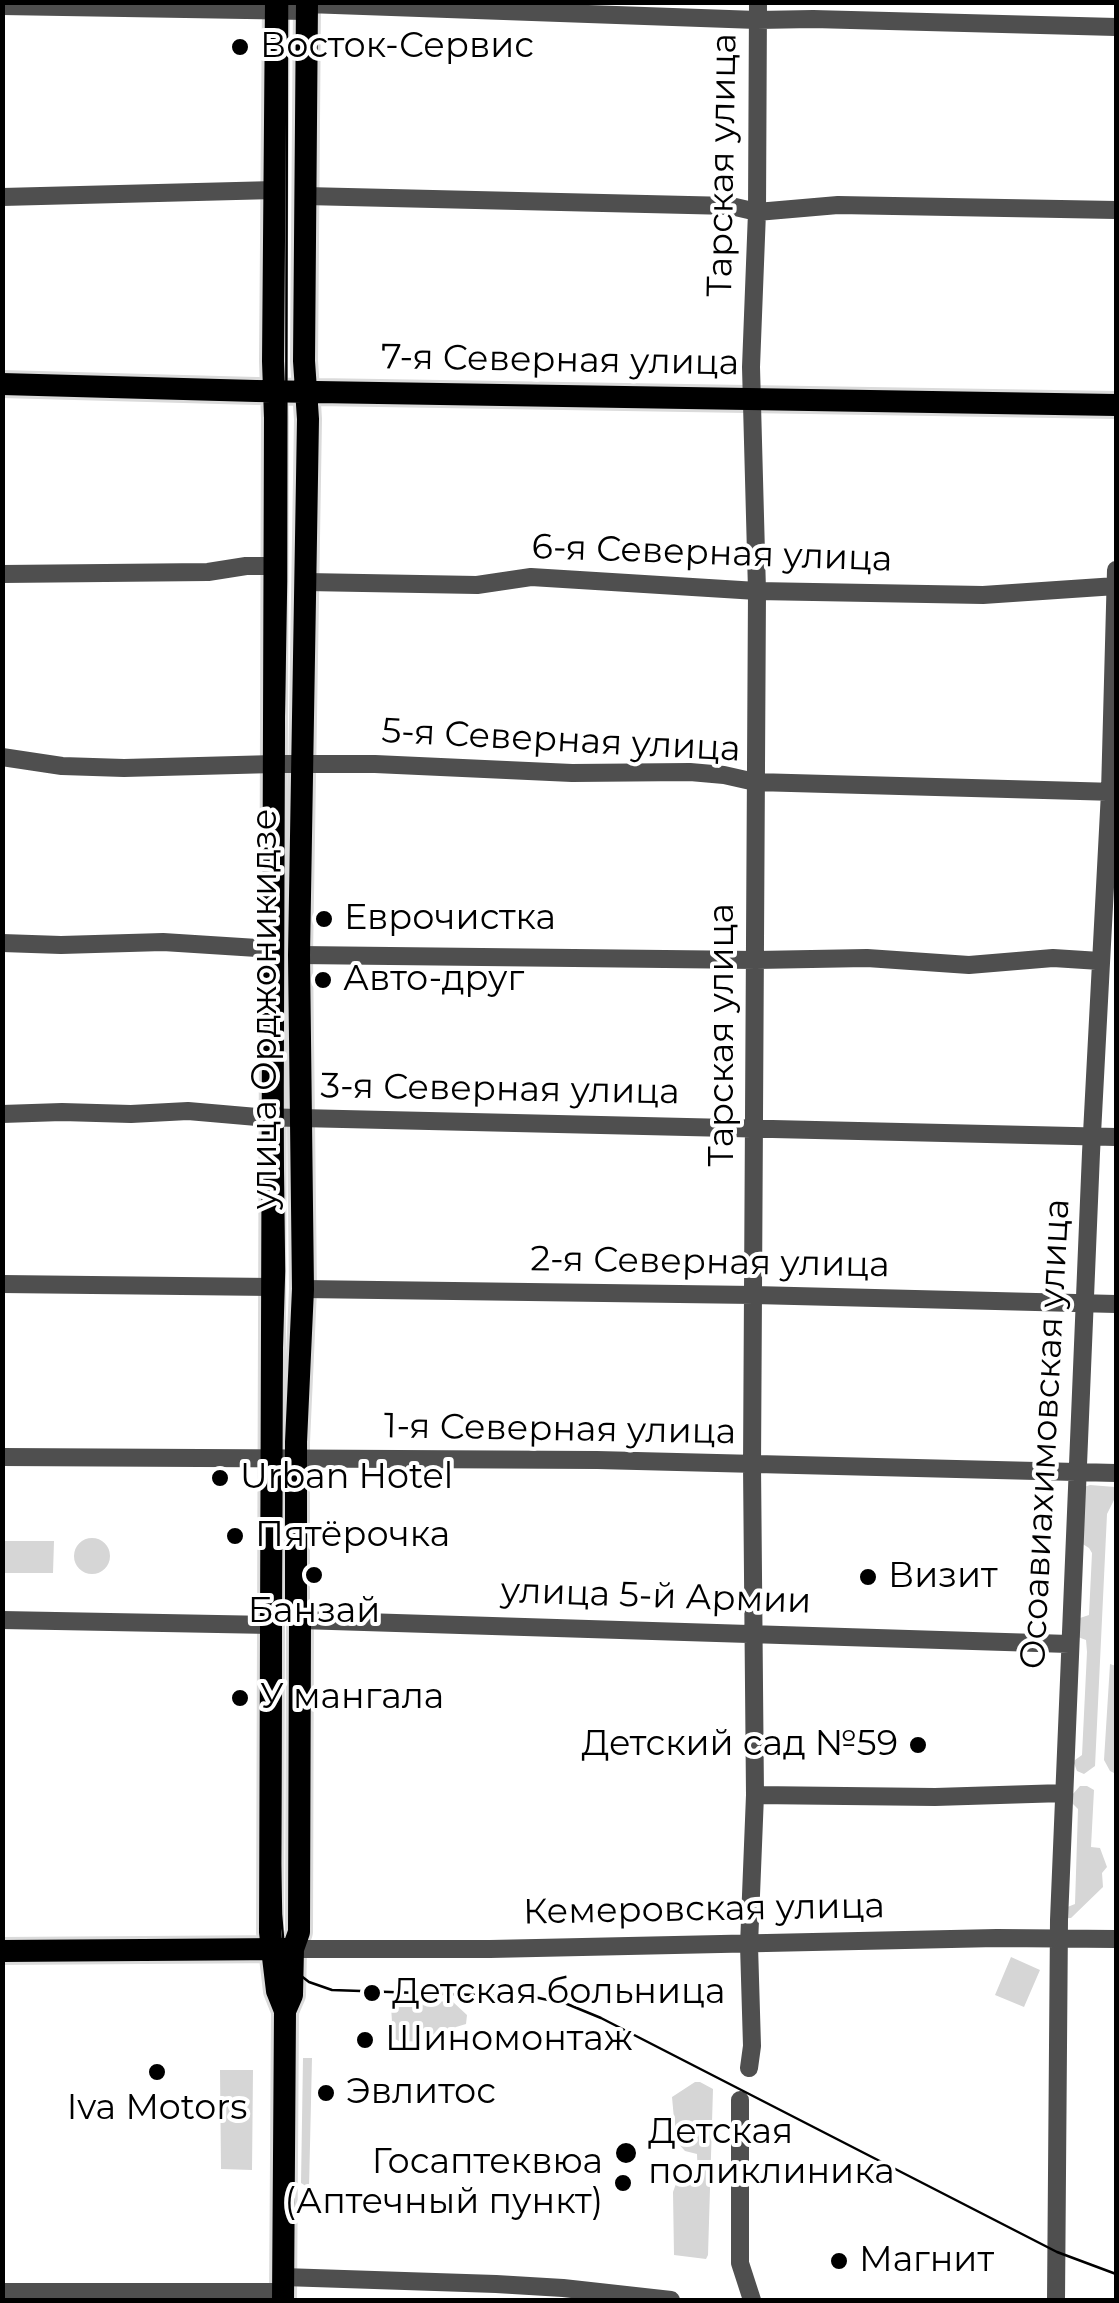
<!DOCTYPE html>
<meta charset="utf-8">
<style>
body{margin:0}
#map{position:relative;width:1119px;height:2303px;overflow:hidden;background:#fff;font-family:Montserrat,sans-serif}
canvas{display:block}
.frame{position:absolute;inset:0;border:5px solid #000;pointer-events:none}
</style>
<div id="map">
<canvas width="1119" height="2303"></canvas>
<div class="frame"></div>
</div>
<script>
const ctx = document.querySelector('canvas').getContext('2d');
ctx.lineJoin = 'round';
function fillPath(path, color) { ctx.fillStyle = color; ctx.fill(path, 'evenodd'); }
const toPath = rows => new Path2D(rows.map(r => 'M' + r).join(''));
function stroke(path, color, width, dash) { ctx.strokeStyle = color; ctx.lineWidth = width; ctx.lineCap = dash ? 'butt' : 'round'; ctx.setLineDash(dash || []); ctx.stroke(path); }
function drawText(font, color, halo, rows, align = 'center') {
  ctx.font = font + ' Montserrat,sans-serif'; ctx.lineWidth = 8; ctx.setLineDash([]); ctx.textBaseline = 'middle'; ctx.strokeStyle = halo; ctx.fillStyle = color; for (const [text, x, y, turn = 0] of rows) {
    ctx.save(); ctx.translate(x, y); ctx.rotate((+turn || 0) * Math.PI / 180); ctx.textAlign = isNaN(turn) ? turn : align; if (halo) ctx.strokeText(text, 0, 0); ctx.fillText(text, 0, 0); ctx.restore();
  }
}
const green = toPath([
 [1090,1485,1115,1487,1114,1500,1107,1514,1095,1766,1084,1774,1077,1771,1074,1763,1075,1760,1082,1755,1087,1652,1086,1640,1078,1637,1080,1618,1089,1615,1092,1553,1089,1548,1078,1541,1084,1487],
 '74 1556a18 18 0 1 1 36 0a18 18 0 1 1-36 0Z',
 [3,1541,54,1541,53,1573,3,1573],
 [1110,1664,1116,1666,1116,1774,1110,1771,1104,1760],
 [1080,1786,1087,1786,1094,1790,1091,1847,1100,1848,1107,1867,1102,1873,1103,1887,1071,1918,1064,1918,1065,1908,1075,1904,1078,1809,1072,1803,1072,1795],
 [1011,1957,1040,1970,1024,2007,995,1995],
 [395,1999,453,2002,467,2015,466,2024,456,2027,438,2042,399,2041,393,2038,391,2006],
 [303,2058,312,2058,309,2188,301,2183],
 [220,2070,253,2070,252,2170,221,2169],
 [695,2082,700,2082,713,2089,708,2255,706,2259,674,2255,673,2192,677,2181,698,2179,697,2154,685,2151,676,2141,672,2097]
]);
const minor = toPath([
 [307,4,757,20,813,19,1116,27],
 [2,6,307,11],
 [305,196,731,206,757,212,838,205,1116,210],
 [2,197,275,190],
 [2,574,208,572,246,566,274,566],
 [306,582,477,585,531,577,757,591,983,595,1116,586],
 [2,757,62,766,124,768,274,764,375,764,572,773,690,772,724,775,755,782,1116,792],
 [2,943,61,945,163,942,273,949],
 [299,955,756,960,867,958,969,965,1053,958,1100,961],
 [2,1114,62,1112,131,1114,188,1111,257,1117,1116,1137],
 [2,1284,272,1287],
 [303,1289,754,1295,1116,1304],
 [2,1457,597,1460,1116,1473],
 [2,1620,271,1625],
 [300,1620,1069,1644],
 [755,1795,935,1797,1064,1793],
 [293,1949,490,1949,997,1938,1116,1939],
 [749,2068,752,2046,749,1945,755,1795,752,1465,757,591,751,367,757,212,758,2],
 [740,2100,740,2263,752,2300],
 [283,2277,496,2284,563,2288,671,2300],
 [2,2292,283,2292],
 [1056,2300,1059,1920,1091,1153,1110,792,1116,570]
]);
const major = toPath([
 [276,2,273,361,275,418,270,1932,277,1991,285,2011],
 [2,384,256,391,1116,405],
 [2,1951,285,1949],
 [283,2300,285,2011,292,1995,293,1949,299,1932,300,1620,296,1615,296,1442,303,1289,299,955,308,419,304,361,307,2]
]);
const tram = toPath([
 [287,2,286,582,280,942,284,1271,279,1442,281,1479,280,1863,281,1914,284,1949,293,1967,300,1975,309,1982,332,1990,534,1997,567,2004,601,2018,1057,2252,1116,2274]
]);
const markers = [
 [240,47,10,"#000"],
 [324,919,10,"#000"],
 [323,980,10,"#000"],
 [220,1478,10,"#000"],
 [235,1536,10,"#000"],
 [314,1575,10,"#000"],
 [868,1577,10,"#000"],
 [240,1698,10,"#000"],
 [918,1745,10,"#000"],
 [372,1993,10,"#000"],
 [365,2040,10,"#000"],
 [157,2072,10,"#000"],
 [326,2093,10,"#000"],
 [626,2153,12,"#000"],
 [623,2183,10,"#000"],
 [839,2261,10,"#000"]
];
const poiNames = [
 ["Восток-Сервис",260,47],
 ["Еврочистка",344,919],
 ["Авто-друг",343,980],
 ["Urban Hotel",240,1478],
 ["Пятёрочка",255,1536],
 ["Визит",888,1577],
 ["Банзай",314,1612,"center"],
 ["У мангала",260,1698],
 ["Детский сад №59",898,1745,"right"],
 ["Детская больница",392,1993],
 ["Шиномонтаж",385,2040],
 ["Эвлитос",346,2093],
 ["Iva Motors",157,2109,"center"],
 ["Детская",648,2133],
 ["поликлиника",648,2173],
 ["Госаптеквюа",603,2163,"right"],
 ["(Аптечный пункт)",603,2203,"right"],
 ["Магнит",859,2261]
];
const streetNames = [
 ["Тарская улица",723,165,-89],
 ["7-я Северная улица",560,361,1],
 ["6-я Северная улица",712,554,2],
 ["5-я Северная улица",561,741,3],
 ["улица Орджоникидзе",266,1009,-90],
 ["Тарская улица",723,1035,-90],
 ["3-я Северная улица",500,1090,1],
 ["2-я Северная улица",710,1263,1],
 ["1-я Северная улица",560,1430,1],
 ["Осоавиахимовская улица",1046,1434,-87],
 ["улица 5-й Армии",656,1597,2],
 ["Кемеровская улица",704,1910,-1]
];
fillPath(green, '#d6d6d6');
stroke(major, '#dbdbdb', 28);
stroke(minor, '#4f4f4f', 18);
stroke(major, '#000', 22);
stroke(tram, '#000', 2.5);
for (const [x, y, r, color] of markers) { const dot = new Path2D(); dot.arc(x, y, r, 0, 2 * Math.PI); ctx.fillStyle = color; ctx.fill(dot); stroke(dot, '#fff', 4); }
drawText('35px', '#000', '#fff', poiNames, 'left');
drawText('35px', '#000', '#fff', streetNames);
</script>
